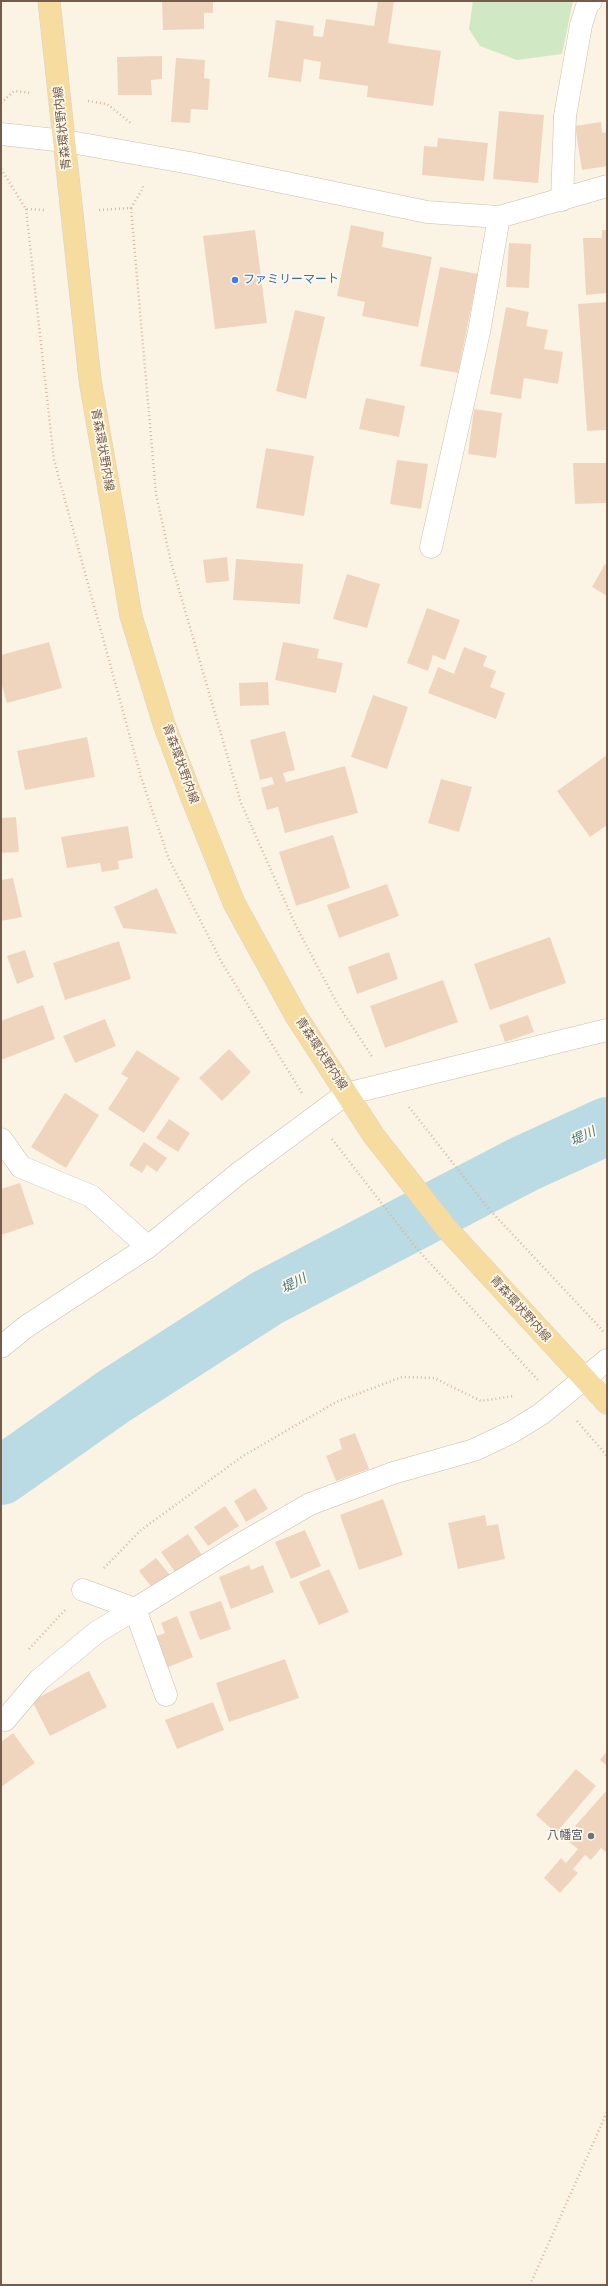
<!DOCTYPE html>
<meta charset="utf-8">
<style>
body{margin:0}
#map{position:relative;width:608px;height:2286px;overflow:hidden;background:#fbf4e5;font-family:"DM Sans",sans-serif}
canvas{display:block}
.frame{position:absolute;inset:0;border:2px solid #735c4b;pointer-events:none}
</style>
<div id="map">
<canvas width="608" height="2286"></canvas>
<div class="frame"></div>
</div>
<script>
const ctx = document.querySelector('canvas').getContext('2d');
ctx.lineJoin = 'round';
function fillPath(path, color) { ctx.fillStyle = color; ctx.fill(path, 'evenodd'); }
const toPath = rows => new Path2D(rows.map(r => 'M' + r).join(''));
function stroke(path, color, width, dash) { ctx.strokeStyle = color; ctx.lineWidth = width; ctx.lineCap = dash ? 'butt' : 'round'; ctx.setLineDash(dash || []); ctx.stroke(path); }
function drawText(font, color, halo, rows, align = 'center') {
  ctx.font = font + ' "DM Sans","Noto Sans JP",sans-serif'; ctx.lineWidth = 3.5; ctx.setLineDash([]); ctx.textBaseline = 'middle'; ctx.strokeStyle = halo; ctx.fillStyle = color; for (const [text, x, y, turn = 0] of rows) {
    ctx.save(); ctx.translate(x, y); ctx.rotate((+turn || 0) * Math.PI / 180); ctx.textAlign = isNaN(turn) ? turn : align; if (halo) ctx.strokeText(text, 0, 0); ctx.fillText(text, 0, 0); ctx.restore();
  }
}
const green = toPath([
 [473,1,573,1,562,54,517,60,480,46,469,29]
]);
const river = toPath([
 [1,1476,113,1397,267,1298,524,1164,607,1126]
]);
const building = toPath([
 [162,1,213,1,213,13,204,13,204,29,163,30],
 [378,1,394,1,388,43,441,51,433,106,367,97,368,86,319,79,321,62,304,59,301,82,268,77,276,20,314,26,313,36,323,37,326,19,374,26],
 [162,56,162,79,151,80,152,95,118,95,117,57],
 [176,58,205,60,204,78,210,79,208,110,191,109,190,123,171,122],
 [499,111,544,115,538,183,493,179],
 [601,122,602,133,607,132,607,166,582,170,575,126],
 [438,138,488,143,484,181,422,175,424,146,437,147],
 [351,225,384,232,382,247,432,257,418,327,362,316,365,302,337,296],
 [255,230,267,323,215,329,203,236],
 [602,230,607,230,607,293,586,295,583,238,602,238],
 [509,243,531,244,529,288,506,287],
 [440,267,478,274,458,373,420,366],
 [607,302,607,430,587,431,578,304],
 [506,307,529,312,526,326,548,330,544,349,563,352,558,384,524,378,521,399,490,394],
 [295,310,325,317,306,399,276,391],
 [366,398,405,406,399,437,359,429],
 [474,409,502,413,496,458,468,454],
 [266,448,314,456,304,516,256,508],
 [397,460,428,464,421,509,390,504],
 [573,463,607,463,607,503,575,504],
 [227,557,229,581,206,583,203,560],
 [236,559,303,564,300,604,233,600],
 [605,564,607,565,607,596,592,587],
 [347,574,380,584,367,628,333,619],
 [427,608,460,620,445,660,433,655,428,671,407,663],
 [49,642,62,688,7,703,1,682,1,655],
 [283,642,319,649,317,658,343,663,336,693,275,680],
 [464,647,487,656,483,666,496,671,490,687,505,693,496,719,428,693,438,667,454,674],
 [268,682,269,705,240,706,239,683],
 [373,695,408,707,387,769,351,757],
 [285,731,295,770,283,773,286,782,345,766,358,813,285,833,278,807,267,810,261,788,274,784,272,777,260,780,250,740],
 [87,737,95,777,25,790,17,751],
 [607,755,607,825,590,837,557,791],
 [441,779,472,787,459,832,428,823],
 [16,817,19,852,1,853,1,818],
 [128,826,133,858,118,861,119,869,102,872,100,863,67,868,61,837],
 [333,835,350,888,296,906,279,852],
 [13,878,22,917,1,921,1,880],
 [387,884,399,916,339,938,327,905],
 [157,888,177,934,123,928,114,907],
 [550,937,566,983,490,1010,474,964],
 [119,941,131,979,65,1000,53,963],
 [25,950,34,977,17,984,7,956],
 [389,952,398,979,357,994,348,967],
 [443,980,458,1022,385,1048,370,1006],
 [43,1005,55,1039,1,1060,1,1021],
 [528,1015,534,1032,505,1042,499,1025],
 [105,1019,116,1046,75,1063,63,1036],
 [229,1049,251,1072,222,1101,199,1078],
 [137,1050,180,1078,144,1133,108,1109,128,1078,121,1074],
 [65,1093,99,1115,66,1168,31,1147],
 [169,1119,190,1133,178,1152,156,1138],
 [144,1142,167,1158,157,1172,147,1165,142,1173,129,1165],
 [20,1183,34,1224,1,1235,1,1189],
 [355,1433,369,1469,336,1481,326,1456,342,1449,339,1439],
 [255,1488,268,1509,246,1522,234,1501],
 [383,1499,403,1555,359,1570,340,1515],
 [225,1506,239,1526,208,1546,194,1527],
 [485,1515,487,1526,498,1524,505,1559,458,1569,448,1523],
 [305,1530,321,1566,291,1579,275,1542],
 [188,1534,202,1555,175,1572,161,1552],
 [156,1558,170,1575,153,1589,139,1571],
 [249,1565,251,1570,263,1565,274,1592,231,1609,219,1577],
 [329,1569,349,1612,319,1625,299,1582],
 [221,1601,231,1629,200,1640,189,1612],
 [177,1616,193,1657,166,1668,154,1637,165,1633,161,1623],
 [285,1659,299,1698,229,1722,216,1683],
 [89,1671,107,1707,50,1736,32,1701],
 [213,1702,224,1730,177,1749,165,1720],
 [13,1733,35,1763,1,1787,1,1742],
 [607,1751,607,1766,600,1760],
 [576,1769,596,1786,556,1833,536,1815],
 [607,1790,607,1853,601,1848,591,1860,585,1855,573,1869,578,1873,560,1893,544,1878,561,1858,566,1863,578,1849,569,1842,580,1830,575,1826]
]);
const path = toPath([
 [88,101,107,104,132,124],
 [1,103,14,91,31,93],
 [1,169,26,209,44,210],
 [131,208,156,494,171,562,241,803,296,926,338,1005,373,1058],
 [26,209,54,460,141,777,168,857,222,963,302,1093],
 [99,210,131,208,143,188,142,184],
 [409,1107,487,1207,605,1333],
 [332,1139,417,1249,538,1380],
 [577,1421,607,1456],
 [104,1568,141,1530,243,1456,336,1402,402,1377,434,1378,481,1401,514,1396],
 [29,1649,65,1610],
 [530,2285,607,2112]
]);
const minor = toPath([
 [1,134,65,141,190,163,427,212,499,217,607,186],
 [562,200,565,116,581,25,588,3,591,1],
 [431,547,479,332,499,217],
 [1,1139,21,1167,91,1196,148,1247],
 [1,1347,27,1326,148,1247,239,1173,346,1094,607,1030],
 [83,1590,135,1609,229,1551,310,1504,393,1473,474,1450,512,1432,541,1414,607,1360],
 [5,1720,39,1680,97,1632,135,1609,166,1695]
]);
const major = toPath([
 [49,1,90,380,131,616,164,724,192,798,234,903,296,1016,374,1136,447,1229,607,1403]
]);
const markers = [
 [235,280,4,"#3f7fe0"],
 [591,1836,4,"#6b7280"]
];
const streetNames = [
 ["青森環状野内線",63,128,-96],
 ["青森環状野内線",102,450,80],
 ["青森環状野内線",180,764,70],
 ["青森環状野内線",321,1054,57],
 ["青森環状野内線",520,1309,48]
];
const shopNames = [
 ["ファミリーマート",243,280]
];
const worshipNames = [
 ["八幡宮",583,1836]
];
const waterNames = [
 ["堤川",583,1137,-25],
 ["堤川",294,1284,-27]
];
fillPath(green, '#d0e8c4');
stroke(river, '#badbe4', 58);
fillPath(building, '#f0d5be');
stroke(minor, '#ccbcac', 23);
stroke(major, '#d8d1cd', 23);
stroke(path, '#d4b8a1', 2.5, [1, 3]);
stroke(minor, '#fff', 22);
stroke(major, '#f7dca0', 22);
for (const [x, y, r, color] of markers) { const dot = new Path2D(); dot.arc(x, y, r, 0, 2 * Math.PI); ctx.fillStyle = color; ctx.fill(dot); stroke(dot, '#fef8eb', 1.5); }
drawText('12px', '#735c4b', '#fef8eb', streetNames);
drawText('12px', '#366cbe', '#fef8eb', shopNames, 'left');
drawText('12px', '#5b616d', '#fef8eb', worshipNames, 'right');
drawText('italic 13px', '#467785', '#fef8eb', waterNames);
</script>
